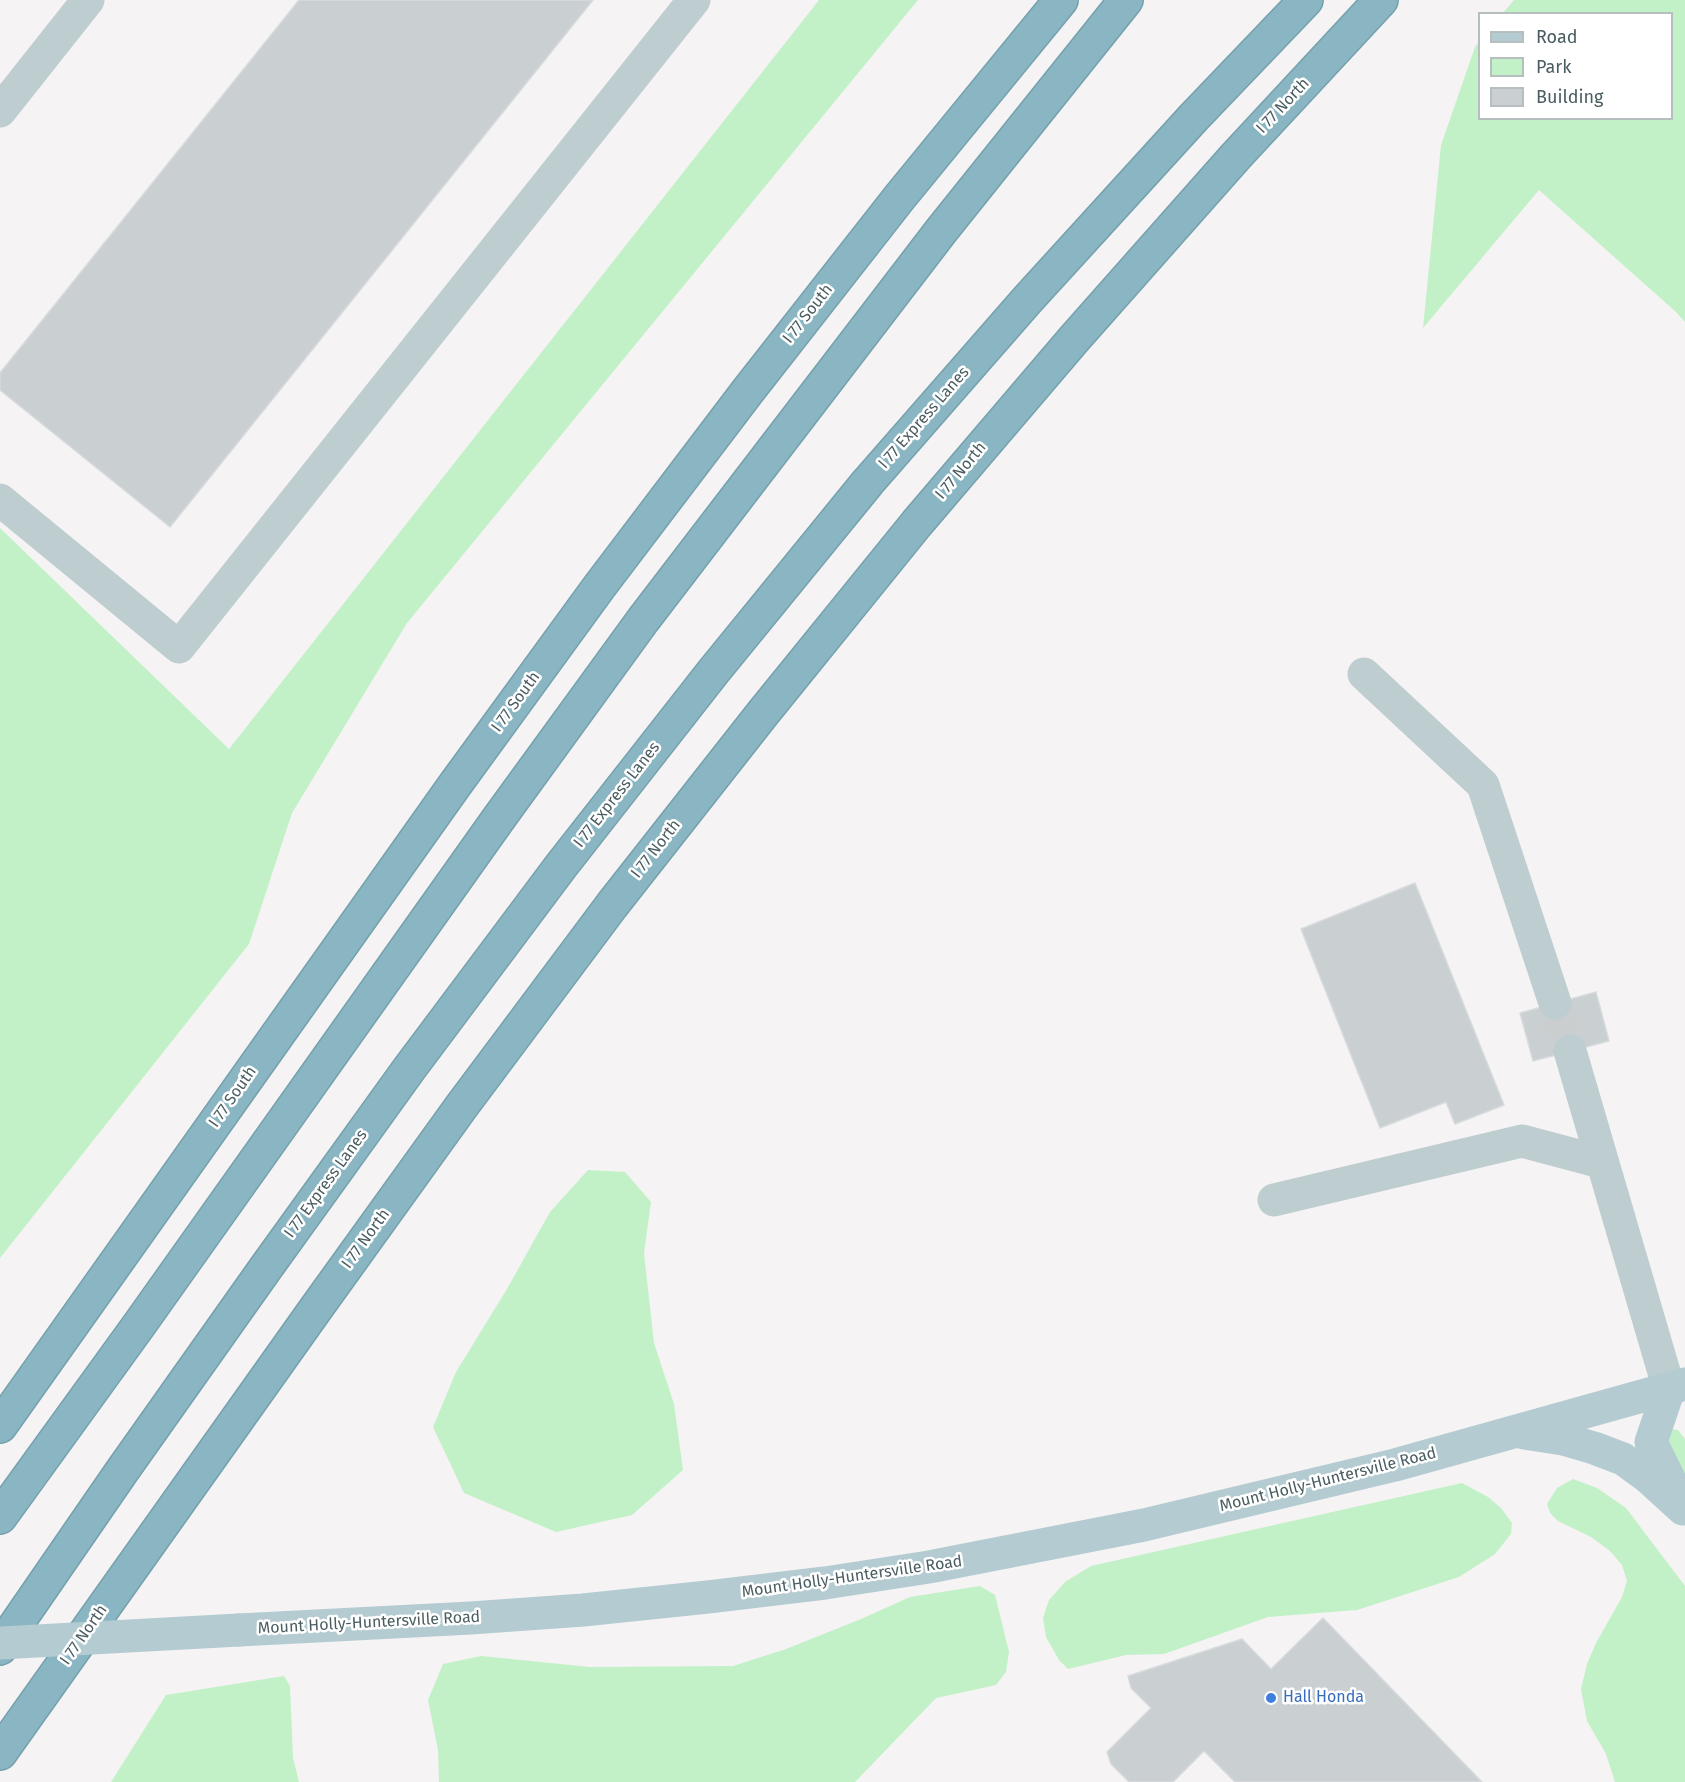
<!DOCTYPE html>
<style>
body{margin:0}
#map{position:relative;width:1685px;height:1782px;overflow:hidden;background:#f5f3f4;font-family:"Fira Sans",sans-serif}
canvas{display:block}
.legend{position:absolute;left:1478px;top:12px;width:195px;height:108px;box-sizing:border-box;background:#fff;border:2px solid #b7bec0;margin:0;padding:8px 10px;list-style:none;font-size:18px;color:#4a5d61}
.legend li{display:flex;align-items:center;gap:12px;height:30px}
.legend b{width:30px;border:2px solid #b7bec0}
</style>
<div id="map">
<canvas width="1685" height="1782"></canvas>
<ul class="legend">
<li><b style="height:8px;background:#b3cbd1"></b>Road</li>
<li><b style="height:16px;background:#c2f1c7"></b>Park</li>
<li><b style="height:16px;background:#cacfd2"></b>Building</li>
</ul>
</div>
<script>
const ctx = document.querySelector('canvas').getContext('2d');
ctx.lineJoin = 'round';
function fillPath(path, color) { ctx.fillStyle = color; ctx.fill(path, 'evenodd'); }
const toPath = rows => new Path2D(rows.map(r => 'M' + r).join(''));
function stroke(path, color, width, dash) { ctx.strokeStyle = color; ctx.lineWidth = width; ctx.lineCap = dash ? 'butt' : 'round'; ctx.setLineDash(dash || []); ctx.stroke(path); }
function drawText(font, color, halo, rows, align = 'center') {
  ctx.font = font + ' "Fira Sans",sans-serif'; ctx.lineWidth = 5; ctx.setLineDash([]); ctx.textBaseline = 'middle'; ctx.strokeStyle = halo; ctx.fillStyle = color; for (const [text, x, y, turn = 0] of rows) {
    ctx.save(); ctx.translate(x, y); ctx.rotate((+turn || 0) * Math.PI / 180); ctx.textAlign = isNaN(turn) ? turn : align; if (halo) ctx.strokeText(text, 0, 0); ctx.fillText(text, 0, 0); ctx.restore();
  }
}
const green = toPath([
 [819,0,918,0,407,623,292,813,249,944,0,1258,0,528,229,749],
 [1514,0,1685,0,1685,322,1676,312,1539,190,1423,328,1441,145,1475,47,1479,42,1480,118,1672,118,1672,14,1503,13],
 [588,1170,625,1172,651,1202,644,1253,654,1343,674,1404,683,1470,632,1515,556,1532,464,1493,433,1427,456,1372,507,1289,550,1212],
 [1671,1429,1678,1430,1685,1439,1685,1492,1666,1455],
 [1573,1479,1597,1488,1626,1508,1685,1586,1685,1782,1615,1782,1606,1754,1587,1721,1581,1689,1587,1664,1596,1643,1622,1597,1627,1581,1622,1565,1610,1551,1591,1537,1558,1521,1550,1513,1547,1504,1557,1488],
 [1462,1483,1488,1497,1501,1508,1512,1523,1511,1534,1495,1554,1459,1577,1357,1610,1268,1617,1164,1654,1126,1655,1068,1669,1059,1660,1046,1637,1043,1618,1049,1600,1065,1582,1091,1566],
 [980,1586,995,1595,1009,1652,1006,1672,996,1685,936,1698,855,1782,439,1782,438,1750,428,1700,443,1664,481,1656,590,1667,733,1666,786,1649,861,1619,910,1597],
 [284,1676,290,1686,293,1758,299,1782,111,1782,166,1695]
]);
const building = toPath([
 [299,0,593,0,170,527,0,390,0,373,299,0],
 [1415,883,1504,1105,1455,1124,1446,1102,1380,1128,1301,929,1415,883],
 [1596,992,1609,1041,1533,1061,1520,1013,1596,992],
 [1323,1618,1482,1782,1235,1782,1204,1751,1173,1782,1129,1782,1111,1764,1107,1752,1151,1708,1131,1688,1128,1676,1242,1639,1271,1669,1323,1618]
]);
const minorTunnel = toPath([
 [1555,1003,1570,1051]
]);
const minor = toPath([
 [0,111,88,0],
 [0,500,179,647,694,0],
 [1364,674,1483,785,1555,1003],
 [1570,1051,1669,1389],
 [1274,1200,1522,1141,1601,1162]
]);
const major = toPath([
 [1669,1389,1651,1442,1677,1495],
 [1524,1433,1563,1439,1594,1448,1623,1459,1649,1478,1683,1509],
 [239,1630,471,1618,583,1610,708,1597,825,1583,929,1567,1144,1525,1395,1465,1685,1384]
]);
const highway = toPath([
 [0,1426,454,786,599,587,747,392,899,198,1061,0],
 [0,1517,139,1325,499,818,643,620,941,231,1126,0],
 [0,1648,122,1471,265,1269,409,1069,561,866,713,672,868,482,1028,299,1194,117,1306,0],
 [0,1753,317,1307,461,1107,612,905,763,713,917,523,1074,339,1236,156,1381,0]
]);
const majorBridge = toPath([
 [0,1643,239,1630]
]);
const markers = [
 [1271,1698,6,"#3f7fe0"]
];
const streetNames = [
 ["I 77 North",1283,106,-47],
 ["I 77 South",808,314,-52],
 ["I 77 Express Lanes",924,418,-49],
 ["I 77 North",961,471,-50],
 ["I 77 South",516,702,-54],
 ["I 77 Express Lanes",617,795,-52],
 ["I 77 North",656,849,-52],
 ["I 77 South",233,1097,-55],
 ["I 77 Express Lanes",326,1184,-54],
 ["I 77 North",366,1239,-54],
 ["Mount Holly-Huntersville Road",1328,1480,-14],
 ["Mount Holly-Huntersville Road",852,1577,-8],
 ["Mount Holly-Huntersville Road",369,1623,-3],
 ["I 77 North",84,1635,-55]
];
const shopNames = [
 ["Hall Honda",1283,1698]
];
fillPath(green, '#c2f1c7');
fillPath(building, '#cacfd2');
stroke(building, '#d7dbde', 1.5);
stroke(minorTunnel, '#cacecf', 33, [33, 16]);
stroke(highway, '#75a1ae', 36);
stroke(minor, '#becdcf', 33);
stroke(major, '#b3cbd1', 33);
stroke(highway, '#8ab5c2', 33);
stroke(majorBridge, '#b3cbd1', 33);
for (const [x, y, r, color] of markers) { const dot = new Path2D(); dot.arc(x, y, r, 0, 2 * Math.PI); ctx.fillStyle = color; ctx.fill(dot); stroke(dot, '#fff', 2); }
drawText('16px', '#4a5d61', '#fff', streetNames);
drawText('16px', '#366cbe', '#fff', shopNames, 'left');
</script>
